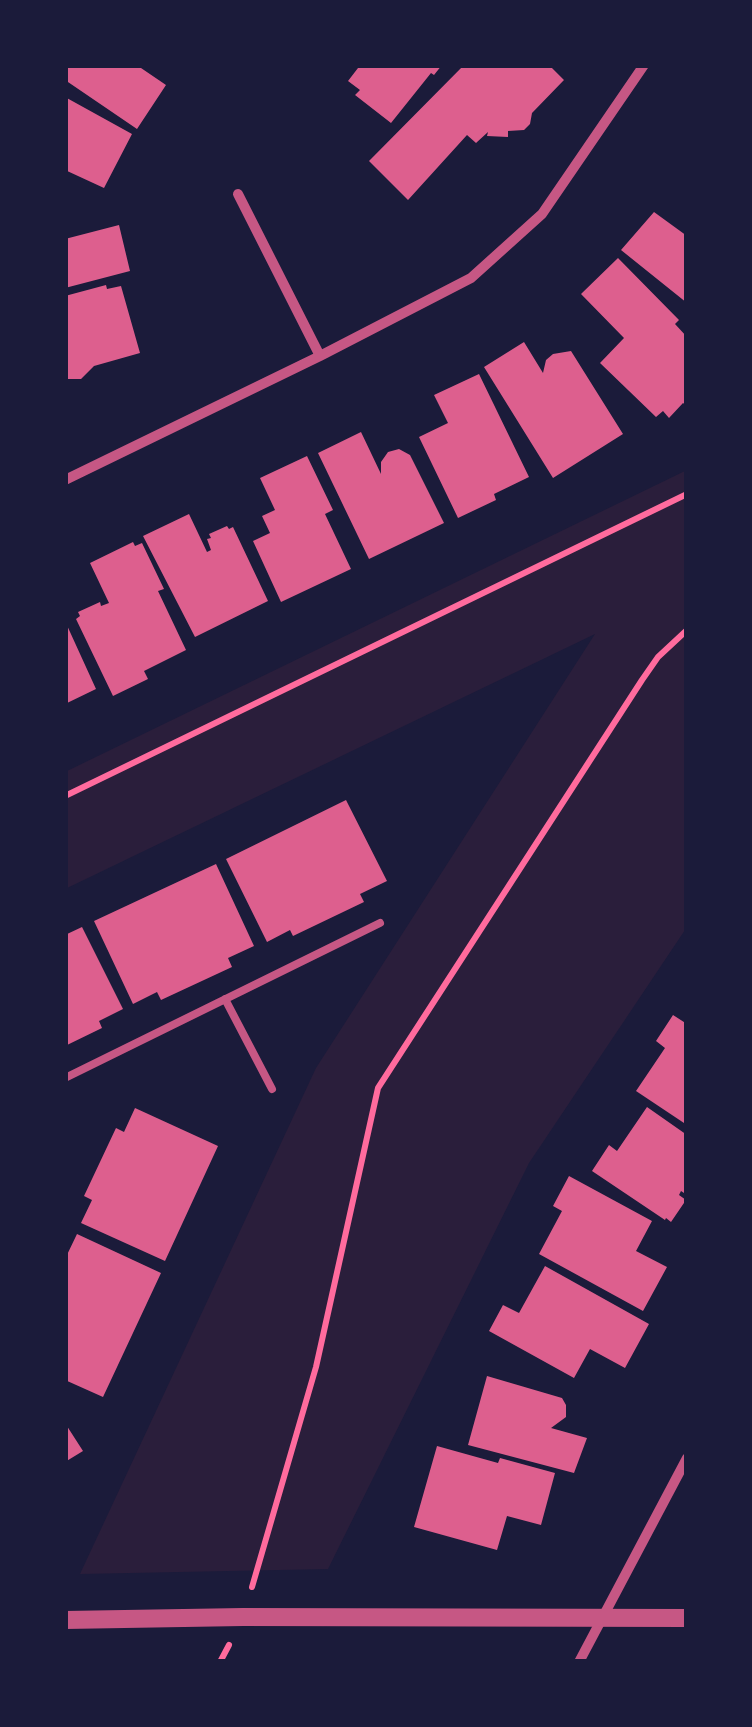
<!DOCTYPE html>
<style>
body{margin:0}
#map{position:relative;width:752px;height:1727px;overflow:hidden;background:#1b1b3a;font-family:"Work Sans",sans-serif}
canvas{display:block}
.frame{position:absolute;inset:0;border:68px solid #1b1b3a;pointer-events:none}
</style>
<div id="map">
<canvas width="752" height="1727"></canvas>
<div class="frame"></div>
</div>
<script>
const ctx = document.querySelector('canvas').getContext('2d');
ctx.lineJoin = 'round';
function fillPath(path, color) { ctx.fillStyle = color; ctx.fill(path, 'evenodd'); }
const toPath = rows => new Path2D(rows.map(r => 'M' + r).join(''));
function stroke(path, color, width, dash) { ctx.strokeStyle = color; ctx.lineWidth = width; ctx.lineCap = dash ? 'butt' : 'round'; ctx.setLineDash(dash || []); ctx.stroke(path); }
const green = toPath([
 [687,470,687,927,529,1163,328,1569,80,1574,316,1068,595,634,65,889,65,772]
]);
const building = toPath([
 [65,65,143,65,141,68,166,85,137,129,65,80],
 [354,65,442,65,434,75,431,73,391,123,355,95,360,90,348,81,358,68],
 [464,65,549,65,564,80,532,113,530,124,524,130,508,131,508,137,487,136,488,132,476,143,467,135,408,200,369,161],
 [65,97,132,134,104,188,65,170],
 [654,212,687,236,687,303,621,250],
 [119,225,130,271,65,288,65,239],
 [618,258,679,320,675,324,687,337,687,406,683,403,669,418,663,411,656,417,600,363,624,338,581,294],
 [106,285,107,289,121,286,140,353,94,366,81,379,65,379,65,296],
 [524,342,543,373,546,360,553,354,571,351,623,434,553,478,484,367],
 [479,374,529,477,494,494,496,500,458,518,419,437,448,423,434,395],
 [361,432,381,474,381,462,388,452,399,449,410,455,444,523,369,559,318,453],
 [307,456,333,510,325,514,351,569,281,602,253,541,270,533,262,516,275,510,260,478],
 [189,514,207,552,211,550,207,539,211,538,209,534,227,526,229,529,233,527,268,601,195,637,143,536],
 [133,542,135,546,142,543,164,589,158,591,186,650,144,671,148,679,113,696,76,619,80,616,78,612,100,602,101,606,109,603,90,563],
 [65,621,96,689,65,704],
 [346,800,387,881,360,894,364,902,293,936,290,930,267,942,226,859],
 [216,864,254,946,228,958,232,967,161,1000,157,992,133,1004,94,921],
 [82,927,123,1009,99,1021,102,1028,65,1046,65,935],
 [673,1015,687,1024,687,1125,636,1091,665,1048,656,1041],
 [647,1107,687,1135,687,1195,681,1191,679,1195,686,1200,671,1222,666,1218,665,1220,592,1171,609,1145,617,1151],
 [135,1108,218,1146,165,1261,81,1223,92,1200,84,1196,116,1128,124,1132],
 [569,1176,652,1221,636,1251,667,1267,643,1311,539,1254,562,1211,553,1206],
 [77,1234,161,1273,103,1397,65,1380,65,1259],
 [545,1266,649,1324,625,1368,590,1349,574,1378,489,1331,503,1305,519,1313],
 [487,1376,562,1398,566,1405,566,1417,551,1428,587,1438,574,1473,468,1445],
 [65,1423,83,1451,65,1462],
 [437,1446,498,1463,500,1458,555,1473,541,1525,507,1516,497,1550,414,1527]
]);
const path = toPath([
 [65,796,687,494],
 [252,1587,316,1367,378,1088,642,680,658,657,687,630],
 [220,1662,229,1645]
]);
const service = toPath([
 [225,999,272,1089],
 [65,1078,380,923]
]);
const minor = toPath([
 [238,194,320,356],
 [65,480,320,356,471,278,542,214,644,65],
 [579,1662,687,1458]
]);
const tertiary = toPath([
 [65,1620,243,1617,687,1618]
]);
fillPath(green, '#2a1e3b');
fillPath(building, '#dd5f8e');
stroke(path, '#ff6b9d', 6);
stroke(service, '#c65784', 8);
stroke(minor, '#c65784', 10);
stroke(tertiary, '#c65784', 18);
</script>
